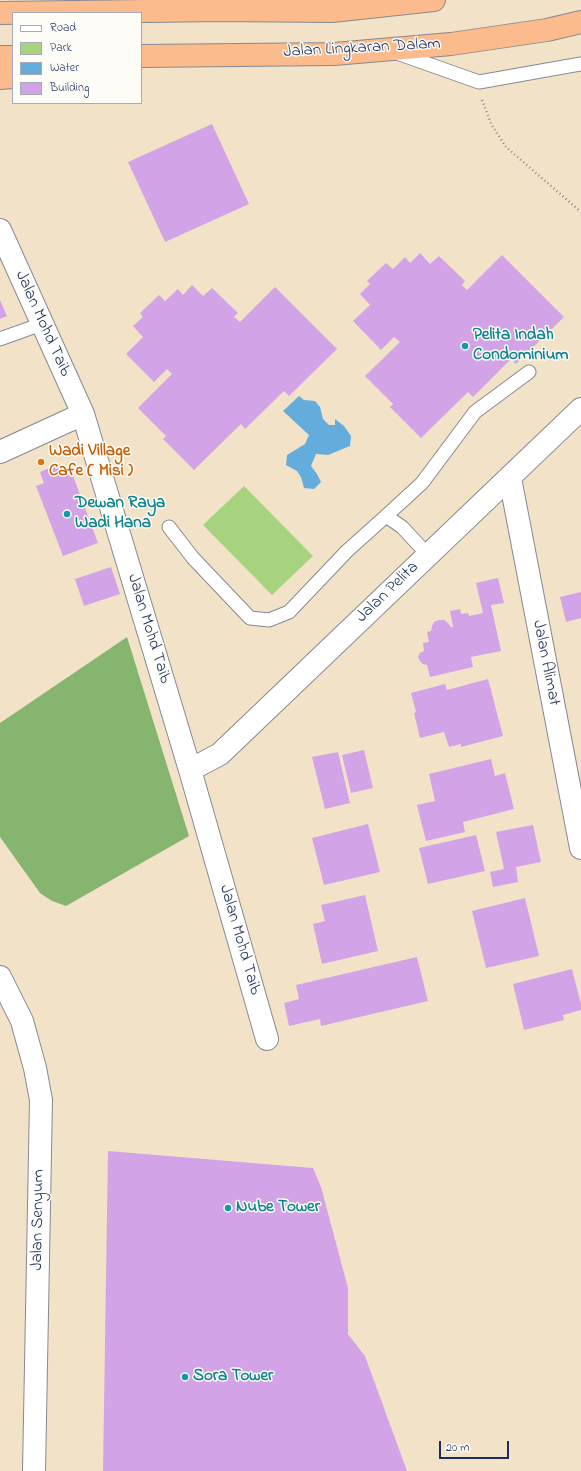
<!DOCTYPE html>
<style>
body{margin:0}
#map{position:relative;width:581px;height:1471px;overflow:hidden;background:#f2e3c8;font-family:"Indie Flower",sans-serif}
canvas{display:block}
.legend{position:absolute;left:12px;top:12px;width:130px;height:92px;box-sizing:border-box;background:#fdfcf7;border:1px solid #a3aaba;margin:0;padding:5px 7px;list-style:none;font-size:12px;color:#1b2f5e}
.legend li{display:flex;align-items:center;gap:8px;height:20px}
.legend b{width:20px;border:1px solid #a3aaba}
.scale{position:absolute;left:439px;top:1441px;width:70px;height:18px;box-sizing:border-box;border:2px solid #1b2f5e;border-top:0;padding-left:5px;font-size:12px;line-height:14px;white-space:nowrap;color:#1b2f5e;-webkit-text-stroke:3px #fdfcf7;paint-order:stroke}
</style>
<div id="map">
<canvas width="581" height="1471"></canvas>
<ul class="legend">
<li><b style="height:5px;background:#fff"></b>Road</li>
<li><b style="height:11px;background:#a7d37f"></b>Park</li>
<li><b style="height:11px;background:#64acdb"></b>Water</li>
<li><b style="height:11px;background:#d3a3e7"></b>Building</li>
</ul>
<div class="scale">20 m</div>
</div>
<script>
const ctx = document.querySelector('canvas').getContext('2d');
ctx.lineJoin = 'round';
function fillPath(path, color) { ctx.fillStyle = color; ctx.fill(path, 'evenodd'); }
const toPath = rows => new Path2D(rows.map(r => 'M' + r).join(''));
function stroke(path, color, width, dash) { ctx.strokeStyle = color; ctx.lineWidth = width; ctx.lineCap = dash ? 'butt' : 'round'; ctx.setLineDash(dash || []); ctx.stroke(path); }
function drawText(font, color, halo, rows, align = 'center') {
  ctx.font = font + ' "Indie Flower",sans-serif'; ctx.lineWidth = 3; ctx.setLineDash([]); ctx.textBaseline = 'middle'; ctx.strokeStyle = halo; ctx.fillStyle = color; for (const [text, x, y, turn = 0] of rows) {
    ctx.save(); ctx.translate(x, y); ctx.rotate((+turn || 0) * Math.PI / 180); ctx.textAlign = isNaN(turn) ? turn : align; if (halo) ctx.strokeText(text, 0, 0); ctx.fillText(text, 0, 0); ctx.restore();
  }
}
const green = toPath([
 [244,486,313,556,272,595,203,525]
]);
const forest = toPath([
 [127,637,189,836,66,906,52,901,40,893,0,837,0,723]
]);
const water = toPath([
 [299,396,304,400,315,401,320,407,323,419,329,425,335,425,335,419,344,426,351,436,350,446,328,455,316,454,311,466,317,474,321,482,314,489,304,488,301,477,297,471,286,465,287,455,305,444,309,435,283,411]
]);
const building = toPath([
 [212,124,249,204,165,242,128,162],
 [420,253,430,264,439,256,465,281,462,285,467,290,502,255,564,317,516,364,511,359,473,397,468,392,421,438,390,407,393,404,365,376,400,342,394,337,381,350,353,321,370,305,360,294,370,284,367,281,386,263,393,269,405,257,410,263],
 [192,285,203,296,212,288,238,313,234,317,240,322,275,287,337,349,289,396,284,391,245,429,241,424,194,470,163,439,166,436,138,408,172,374,167,369,154,382,126,354,143,337,133,326,143,317,140,313,159,295,165,301,178,289,183,295],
 [0,300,7,316,0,319],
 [59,464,63,476,72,473,98,543,63,556,36,486,44,483,40,472],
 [111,567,120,594,84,606,75,579],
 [498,578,504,603,491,605,501,651,471,657,473,667,430,677,427,665,423,664,420,661,418,657,420,653,424,651,423,643,429,642,427,632,431,631,432,626,434,622,439,620,444,620,448,623,451,627,453,627,450,611,460,609,461,614,468,613,469,616,483,613,476,583],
 [581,592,581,618,566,622,560,597],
 [488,679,503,736,461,747,461,744,449,747,444,732,420,738,414,713,416,712,411,693,445,684,447,690],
 [364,750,373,788,351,793,342,755],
 [338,752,350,803,325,809,312,757],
 [491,759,495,776,505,773,514,809,463,822,465,832,426,841,417,805,435,801,429,774],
 [368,824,380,872,324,885,312,838],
 [533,825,541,862,516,867,518,882,493,887,490,872,504,869,496,832],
 [476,835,485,871,428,884,419,848],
 [365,895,378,951,322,964,313,924,325,921,321,905],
 [525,898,539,956,486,968,472,911],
 [417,957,428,1001,321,1026,320,1019,289,1026,284,1003,299,999,296,985],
 [572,969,581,1004,581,1010,563,1015,564,1020,524,1030,513,984],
 [108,1151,313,1168,321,1187,348,1288,348,1334,365,1356,407,1471,103,1471]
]);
const path = toPath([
 [482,100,491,124,506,147,581,212]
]);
const lane = toPath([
 [397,53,479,82,581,64],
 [0,339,42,324],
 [386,516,422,483,475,412,529,372],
 [169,527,193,558,250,618,269,620,289,612,347,551,386,516,402,527,428,555]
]);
const street = toPath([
 [0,230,83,414,190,770,267,1039],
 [0,452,83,414],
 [510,478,581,848],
 [190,770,220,754,581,409],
 [0,977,22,1021,35,1068,41,1100,34,1471]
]);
const highway = toPath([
 [0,13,219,10,332,11,434,0],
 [141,56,334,54,451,44,547,30,581,22],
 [0,57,13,57],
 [0,78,13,77]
]);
const markers = [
 [465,346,4,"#0f9aa8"],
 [41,462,4,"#e8710a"],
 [67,514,4,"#0f9aa8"],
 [228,1208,4,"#0f9aa8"],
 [185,1377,4,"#0f9aa8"]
];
const streetNames = [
 ["Jalan Lingkaran Dalam",362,49,-3],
 ["Jalan Mohd Taib",42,324,66],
 ["Jalan Pelita",388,593,-44],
 ["Jalan Mohd Taib",148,629,73],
 ["Jalan Alimat",545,663,79],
 ["Jalan Mohd Taib",239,940,74],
 ["Jalan Senyum",39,1220,-89]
];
const cultureNames = [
 ["Pelita Indah",473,336],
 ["Condominium",473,356],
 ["Dewan Raya",75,504],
 ["Wadi Hana",75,524],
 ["Nube Tower",236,1208],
 ["Sora Tower",193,1377]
];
const foodNames = [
 ["Wadi Village",49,452],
 ["Cafe ( Misi )",49,472]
];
fillPath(green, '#a7d37f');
fillPath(forest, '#85b56e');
fillPath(water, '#64acdb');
fillPath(building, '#d3a3e7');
stroke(lane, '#868993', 15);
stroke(street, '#868993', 24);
stroke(highway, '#868993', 24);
stroke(path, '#868993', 2.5, [1, 3]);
stroke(lane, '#fff', 13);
stroke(street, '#fff', 22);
stroke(highway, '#fbbb8c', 22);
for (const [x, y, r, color] of markers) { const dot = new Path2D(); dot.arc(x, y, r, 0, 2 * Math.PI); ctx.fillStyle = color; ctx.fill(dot); stroke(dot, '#fdfcf7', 1.5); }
drawText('17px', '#1b2f5e', '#fdfcf7', streetNames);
drawText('bold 17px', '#0d838f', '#fdfcf7', cultureNames, 'left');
drawText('bold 17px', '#c56008', '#fdfcf7', foodNames, 'left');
</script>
